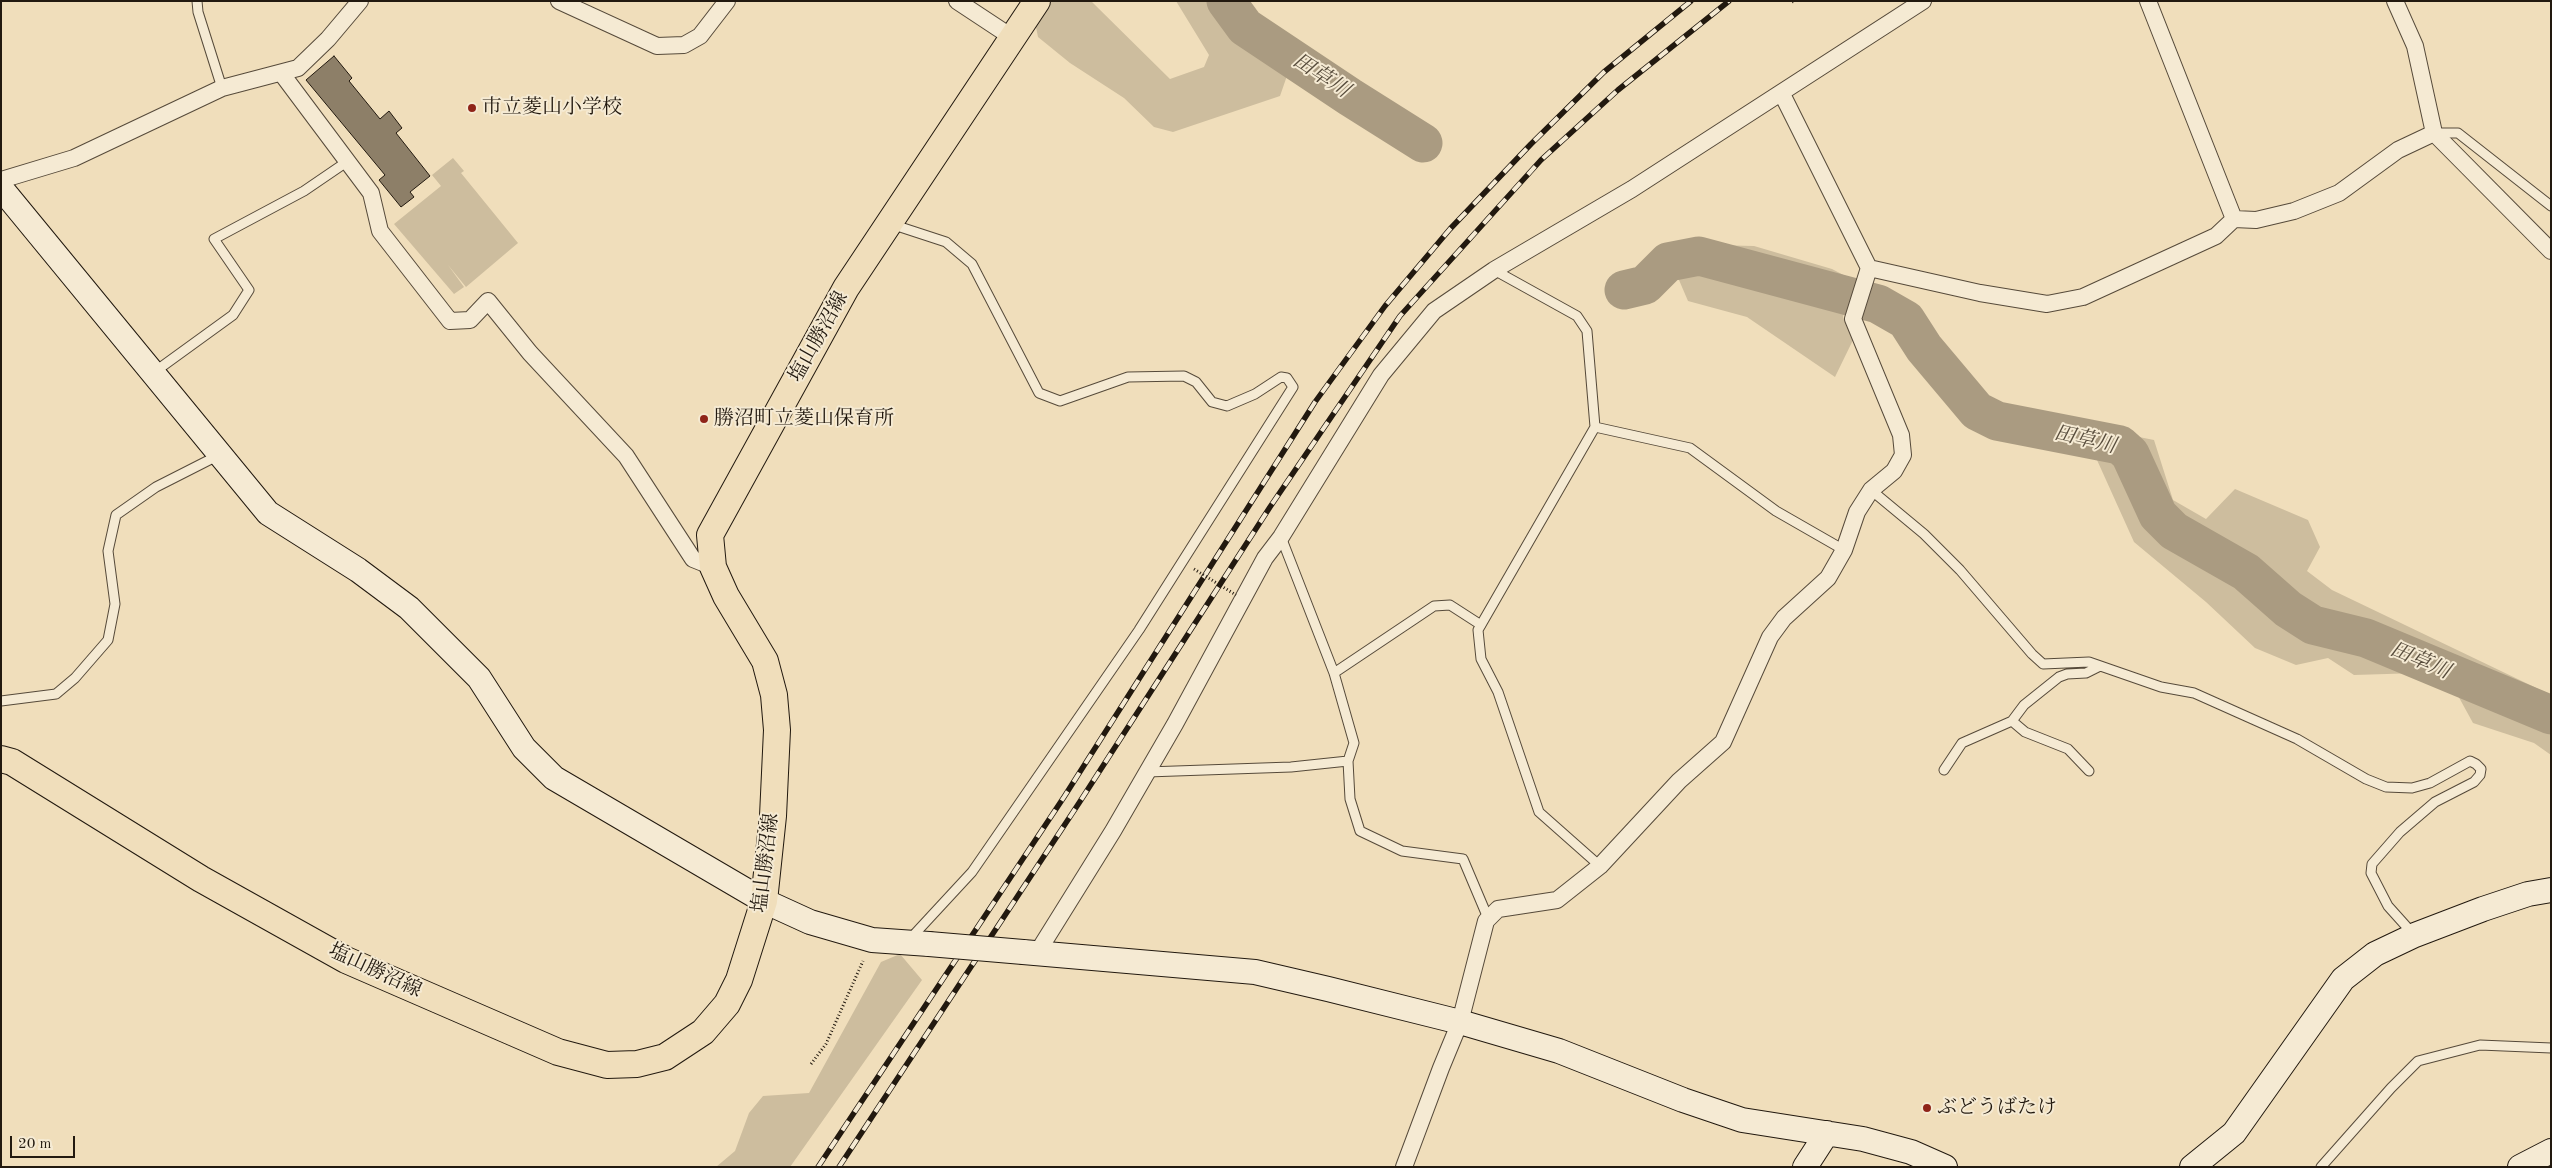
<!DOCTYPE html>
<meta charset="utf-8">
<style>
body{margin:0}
#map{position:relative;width:2552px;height:1168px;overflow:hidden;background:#f0debb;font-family:"Old Standard TT",serif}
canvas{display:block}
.frame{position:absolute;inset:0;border:2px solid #22190f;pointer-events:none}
.scale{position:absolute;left:10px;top:1136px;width:65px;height:22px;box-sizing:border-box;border:2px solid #22190f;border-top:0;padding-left:6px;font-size:15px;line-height:18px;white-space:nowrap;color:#22190f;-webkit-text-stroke:4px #f5ead3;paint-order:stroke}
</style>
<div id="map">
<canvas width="2552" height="1168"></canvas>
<div class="frame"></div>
<div class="scale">20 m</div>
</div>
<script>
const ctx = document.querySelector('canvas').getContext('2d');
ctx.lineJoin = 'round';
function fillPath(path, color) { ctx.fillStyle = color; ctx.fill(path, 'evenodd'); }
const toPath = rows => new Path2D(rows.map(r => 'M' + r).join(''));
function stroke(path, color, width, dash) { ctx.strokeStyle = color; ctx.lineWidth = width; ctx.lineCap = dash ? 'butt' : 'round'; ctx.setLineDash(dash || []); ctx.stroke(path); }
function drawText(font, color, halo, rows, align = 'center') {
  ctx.font = font + ' "Old Standard TT","Noto Serif JP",serif'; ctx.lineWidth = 4; ctx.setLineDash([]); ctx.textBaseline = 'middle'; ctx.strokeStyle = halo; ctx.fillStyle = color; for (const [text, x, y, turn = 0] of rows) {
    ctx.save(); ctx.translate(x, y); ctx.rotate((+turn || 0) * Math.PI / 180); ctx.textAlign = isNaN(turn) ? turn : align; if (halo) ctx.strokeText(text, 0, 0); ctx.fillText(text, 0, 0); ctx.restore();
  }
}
const green = toPath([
 [1048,1,1091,1,1170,79,1204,67,1209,55,1176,1,1239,1,1265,49,1289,70,1280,96,1173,132,1154,127,1124,98,1070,63,1038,37,1035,22],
 [453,158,464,171,461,173,518,243,466,287,448,265,464,287,454,294,394,224,441,186,432,175],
 [1711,245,1754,246,1832,269,1853,280,1843,317,1853,340,1835,377,1747,317,1688,301,1679,280,1680,268],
 [2114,432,2154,440,2173,500,2206,519,2235,489,2308,520,2320,547,2307,571,2332,590,2551,695,2551,755,2534,743,2473,723,2456,692,2419,673,2354,675,2328,658,2296,665,2255,648,2206,602,2134,542,2097,460],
 [900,954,922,980,790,1167,716,1167,735,1151,749,1113,763,1096,809,1093,881,962]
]);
const river = toPath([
 [1226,1,1245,27,1350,97,1423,143],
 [1624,290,1645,285,1668,262,1699,256,1878,304,1906,320,1924,348,1977,411,1997,421,2120,445,2130,454,2158,515,2174,531,2246,572,2288,609,2313,625,2366,638,2551,715]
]);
const building = toPath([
 [334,56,352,78,349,81,380,119,389,111,402,128,396,133,430,176,410,192,414,197,401,207,379,180,385,175,306,80,334,56]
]);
const path = toPath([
 [1792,2,1794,1],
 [811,1064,826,1044,863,961]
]);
const lane = toPath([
 [197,1,198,12,222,88],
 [2434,133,2458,133,2551,206],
 [891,224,946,242,972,264,1039,393,1060,401,1128,377,1184,376,1196,382,1212,402,1227,406,1255,394,1281,377,1287,378,1293,387,1139,630,972,872,910,939],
 [1494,270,1577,316,1587,331,1595,427,1478,630,1481,659,1498,692,1539,812,1600,866],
 [153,373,233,315,249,290,214,239,304,191,348,161],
 [1595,427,1690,448,1776,511,1844,550],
 [1871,490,1924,534,1960,570,2032,654,2043,664,2089,662,2161,687,2194,693,2297,739,2366,779,2386,787,2412,788,2430,783,2470,761,2476,764,2481,769,2480,775,2474,782,2435,802,2400,832,2372,864,2371,873,2388,906,2414,935],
 [1281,537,1334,673,1354,743,1348,761,1350,799,1360,831,1402,851,1463,859,1488,918],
 [1334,673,1434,606,1450,605,1481,625],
 [1,701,56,694,75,678,108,640,115,604,108,551,116,515,156,487,219,455],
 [1944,770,1962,743,2012,721],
 [2089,771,2068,749,2025,732,2012,721,2024,705,2059,677,2067,674,2086,673,2100,666],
 [1147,772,1291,767,1348,761],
 [2321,1167,2391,1088,2418,1061,2480,1045,2551,1048]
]);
const street = toPath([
 [559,1,657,46,684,45,700,36,727,1],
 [957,1,1013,38],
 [2148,1,2234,219,2256,220,2294,211,2339,193,2398,150,2434,133,2551,251],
 [2395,1,2415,46,2434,133],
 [282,74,371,193,380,231,450,321,470,320,488,301,530,353,626,456,693,559,713,567],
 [1,180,74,158,222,88,298,68,328,39,360,1],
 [1869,268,1980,293,2047,304,2083,297,2216,236,2234,219],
 [1037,953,1113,831,1175,724,1265,558,1281,537,1381,375,1434,311,1494,270,1632,189,1923,1],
 [1404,1167,1441,1068,1460,1022,1486,921,1498,909,1557,900,1600,866,1679,781,1723,742,1770,637,1784,618,1828,578,1844,550,1857,512,1871,490,1894,471,1903,455,1901,435,1853,319,1869,268,1782,94]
]);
const secondary = toPath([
 [1,188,268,513,358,570,409,608,479,678,524,748,554,778,764,901,810,922,872,940,929,944],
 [1023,952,1255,972,1328,989,1460,1022,1559,1051,1683,1100,1742,1120,1863,1139,1911,1152,1945,1167],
 [1805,1167,1827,1133],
 [2192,1167,2234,1133,2343,979,2375,954,2415,935,2483,909,2528,894,2551,890],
 [2520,1167,2551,1151]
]);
const primary = toPath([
 [1,759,12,762,201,879,346,960,558,1052,607,1065,637,1064,665,1057,703,1032,727,1004,739,980,764,901,773,816,777,730,774,695,765,661,726,596,713,567,710,535,846,288,1037,1]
]);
const rail = toPath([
 [818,1167,1064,797,1315,402,1385,306,1450,229,1531,144,1604,72,1691,1],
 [839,1167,1079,803,1270,507,1400,316,1541,160,1618,90,1729,1]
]);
const pathBridge = toPath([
 [1194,569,1236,595]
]);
const secondaryBridge = toPath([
 [929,944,1023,952]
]);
const markers = [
 [472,108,5,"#8f2418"],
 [704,419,5,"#8f2418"],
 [1927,1108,5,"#8f2418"]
];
const poiNames = [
 ["市立菱山小学校",482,108],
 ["勝沼町立菱山保育所",714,419],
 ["ぶどうばたけ",1937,1108]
];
const streetNames = [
 ["塩山勝沼線",819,337,-61],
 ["塩山勝沼線",766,863,-83],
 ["塩山勝沼線",375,971,25]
];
const waterNames = [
 ["田草川",1321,76,33],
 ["田草川",2085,440,13],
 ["田草川",2420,661,23]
];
fillPath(green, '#cdbd9e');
stroke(river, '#aa9b81', 39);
fillPath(building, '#8d7f68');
stroke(building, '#22190f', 1);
stroke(lane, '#564a3a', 11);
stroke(street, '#564a3a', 18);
stroke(secondary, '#22190f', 26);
stroke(primary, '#22190f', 28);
stroke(path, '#22190f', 3, [1, 2.5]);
stroke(lane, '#f5ead3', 9);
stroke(street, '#f5ead3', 16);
stroke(secondary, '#f5ead3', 24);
stroke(primary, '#f0debb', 26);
stroke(rail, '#22190f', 5.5);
stroke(rail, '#f5ead3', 4, [11]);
stroke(secondaryBridge, '#22190f', 26, []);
stroke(pathBridge, '#22190f', 3, [1, 2.5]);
stroke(secondaryBridge, '#f5ead3', 24);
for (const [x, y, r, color] of markers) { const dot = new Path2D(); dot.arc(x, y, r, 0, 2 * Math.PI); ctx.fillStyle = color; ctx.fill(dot); stroke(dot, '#f5ead3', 2); }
drawText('20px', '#22190f', '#f5ead3', poiNames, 'left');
drawText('20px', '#22190f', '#f5ead3', streetNames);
drawText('italic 21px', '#584d3d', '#f5ead3', waterNames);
</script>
